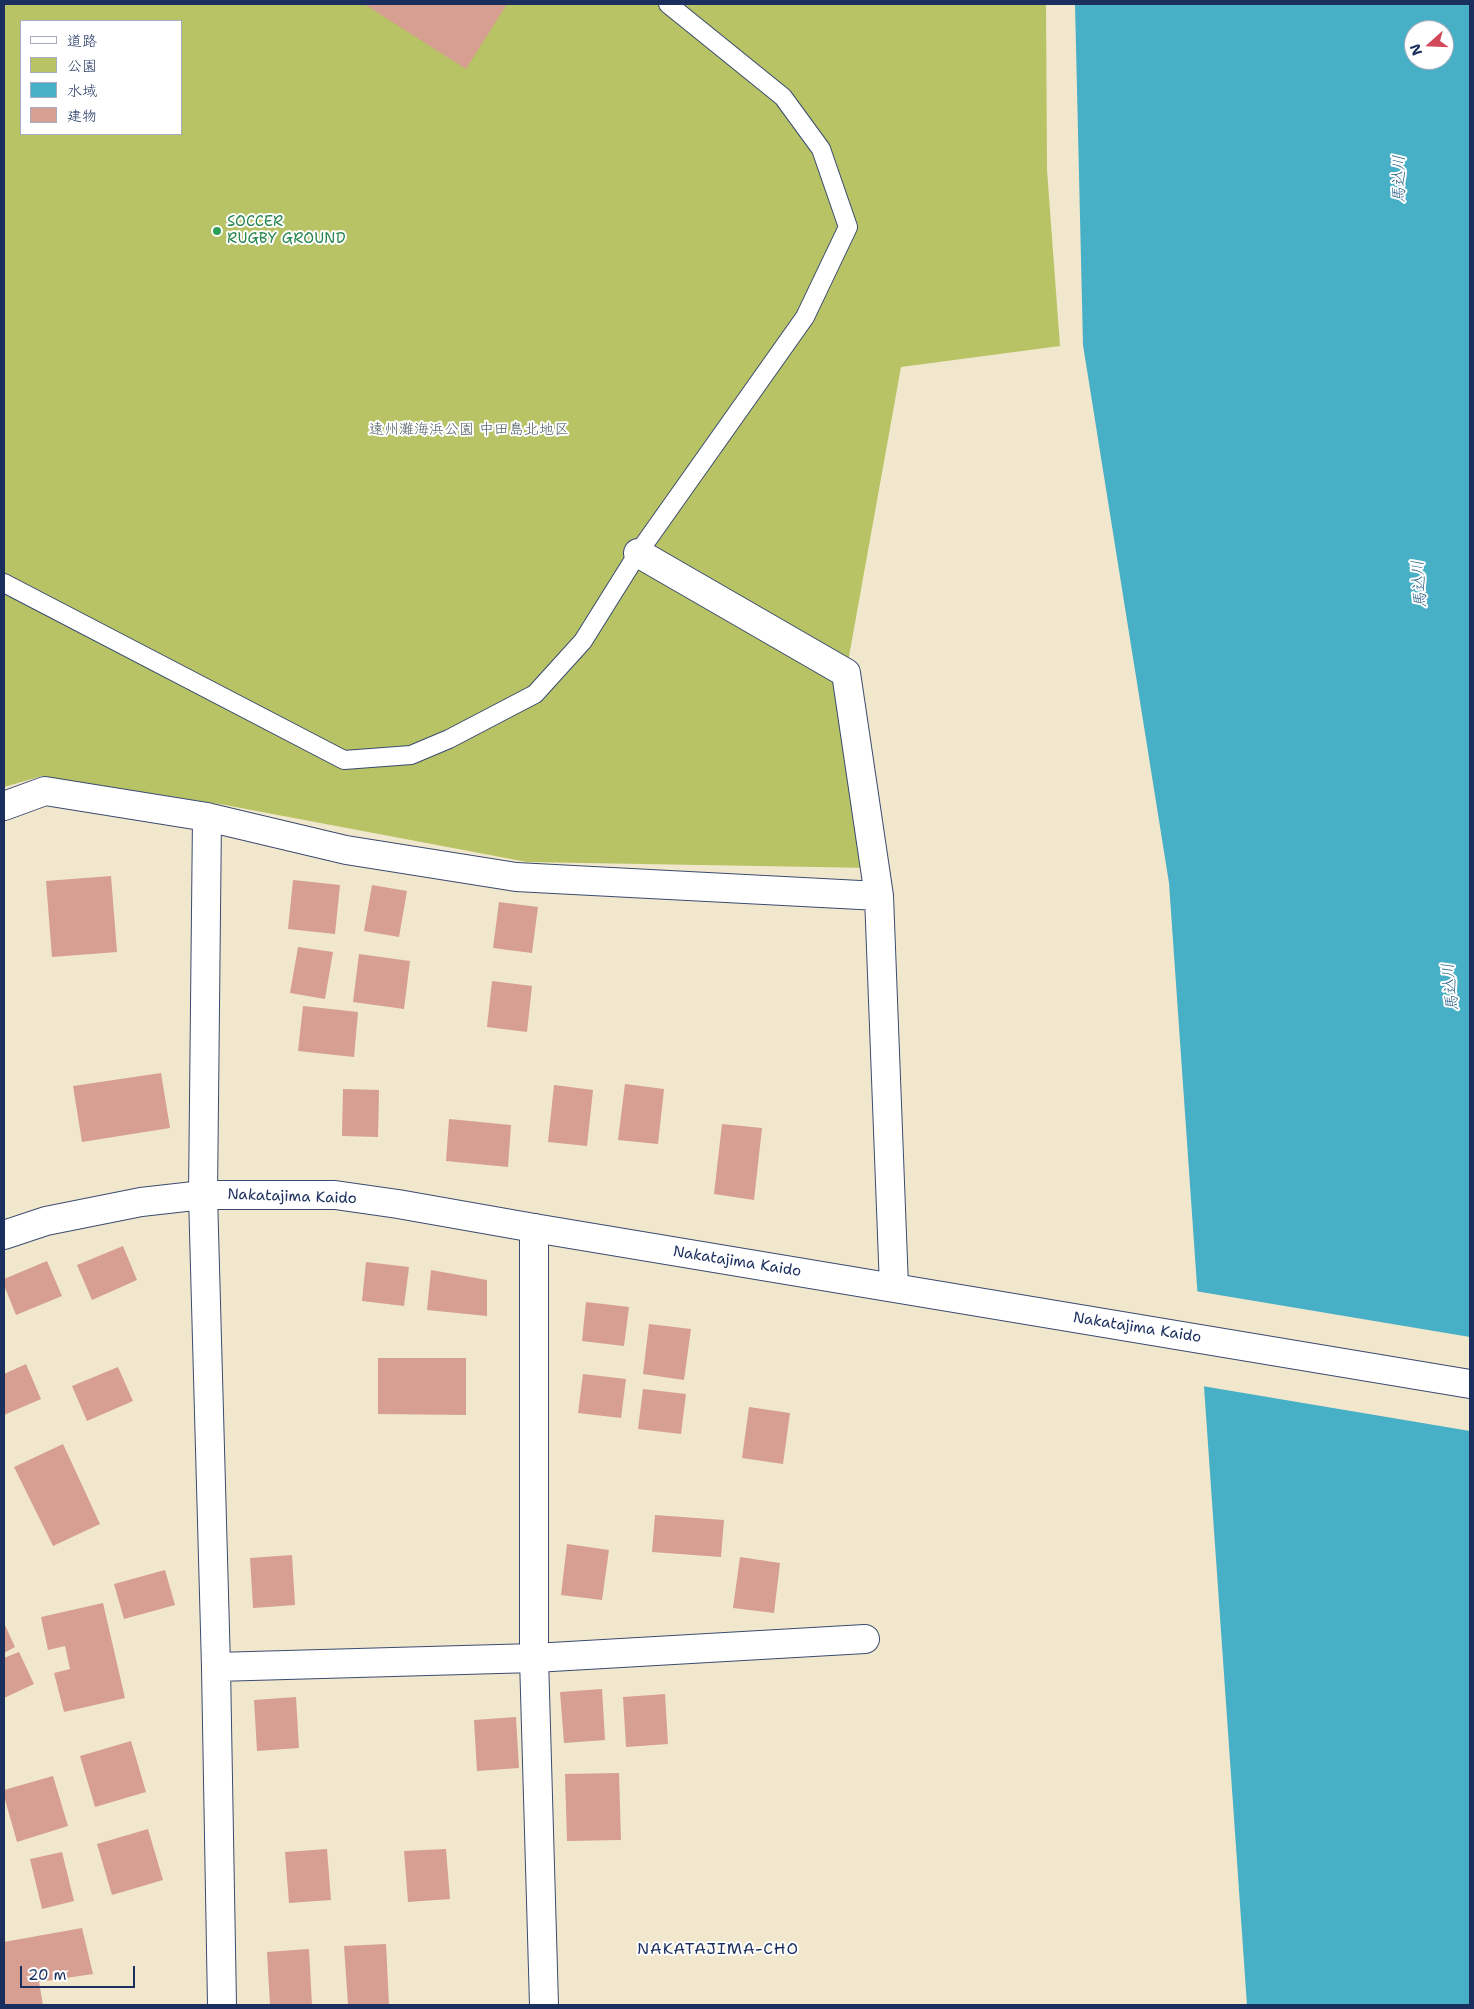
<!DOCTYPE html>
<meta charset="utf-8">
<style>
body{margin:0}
#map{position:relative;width:1474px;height:2009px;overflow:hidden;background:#f1e7cd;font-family:"Shantell Sans","Klee One",sans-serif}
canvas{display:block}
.frame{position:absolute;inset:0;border:5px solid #1b2f5e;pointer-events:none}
.legend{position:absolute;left:20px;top:20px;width:162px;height:115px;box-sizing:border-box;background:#fff;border:1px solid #a4acbf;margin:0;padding:6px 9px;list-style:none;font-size:15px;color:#1b2f5e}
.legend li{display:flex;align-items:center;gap:10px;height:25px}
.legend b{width:25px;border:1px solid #a4acbf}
.north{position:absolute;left:1404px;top:20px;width:50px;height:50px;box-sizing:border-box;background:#fff;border:1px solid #a4acbf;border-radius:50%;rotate:250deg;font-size:14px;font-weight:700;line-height:20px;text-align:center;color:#1b2f5e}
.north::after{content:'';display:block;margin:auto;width:18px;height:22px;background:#d1495b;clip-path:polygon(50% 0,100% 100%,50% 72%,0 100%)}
.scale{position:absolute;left:20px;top:1966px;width:115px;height:22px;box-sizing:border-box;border:2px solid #1b2f5e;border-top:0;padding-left:6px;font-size:15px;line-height:18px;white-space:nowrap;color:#1b2f5e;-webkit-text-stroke:4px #fff;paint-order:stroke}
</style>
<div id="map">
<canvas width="1474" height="2009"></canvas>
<div class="frame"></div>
<ul class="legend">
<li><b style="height:6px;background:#fff"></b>道路</li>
<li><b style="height:14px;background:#b7c365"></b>公園</li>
<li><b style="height:14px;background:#47afc6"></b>水域</li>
<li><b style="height:14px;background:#d69f92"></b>建物</li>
</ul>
<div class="north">N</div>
<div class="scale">20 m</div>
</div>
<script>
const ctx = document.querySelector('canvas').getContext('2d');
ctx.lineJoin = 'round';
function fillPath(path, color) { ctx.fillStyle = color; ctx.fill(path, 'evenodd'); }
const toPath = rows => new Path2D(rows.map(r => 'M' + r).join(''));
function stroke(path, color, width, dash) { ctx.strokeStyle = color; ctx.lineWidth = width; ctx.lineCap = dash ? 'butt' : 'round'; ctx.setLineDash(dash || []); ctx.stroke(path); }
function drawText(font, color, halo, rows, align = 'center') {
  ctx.font = font + ' "Shantell Sans","Klee One",sans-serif'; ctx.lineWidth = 4; ctx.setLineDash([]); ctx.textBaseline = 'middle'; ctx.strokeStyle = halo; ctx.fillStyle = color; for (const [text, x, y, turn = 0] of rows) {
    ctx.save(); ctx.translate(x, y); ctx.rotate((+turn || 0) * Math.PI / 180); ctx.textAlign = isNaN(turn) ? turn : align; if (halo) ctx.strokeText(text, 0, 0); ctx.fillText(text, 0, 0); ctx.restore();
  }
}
const green = toPath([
 [4,4,1046,4,1047,170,1060,346,901,367,846,673,874,868,527,862,225,805,42,776,4,787],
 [21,21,181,21,181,134,21,134]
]);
const water = toPath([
 [1075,4,1470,4,1470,2005,1247,2005,1169,883,1083,345],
 [1414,30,1444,30,1444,60,1414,60]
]);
const pier = toPath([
 [1195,1291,1470,1337,1470,1431,1202,1386]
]);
const building = toPath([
 [364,4,507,4,466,69],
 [111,876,117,952,52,957,46,881],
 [293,880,340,885,335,934,288,929],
 [372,885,407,891,399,937,364,931],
 [499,902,538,907,532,953,493,948],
 [298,947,333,952,325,999,290,993],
 [359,954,410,961,404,1009,353,1002],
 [492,981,532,986,527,1032,487,1027],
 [303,1006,358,1012,354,1057,298,1051],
 [161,1073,170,1128,82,1142,73,1086],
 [625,1084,664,1089,658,1144,618,1140],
 [554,1085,593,1090,587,1146,548,1142],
 [343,1089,379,1090,378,1137,342,1136],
 [449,1119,511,1125,508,1167,446,1161],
 [722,1124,762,1128,754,1200,714,1194],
 [123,1246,137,1280,92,1300,77,1265],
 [47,1261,62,1296,16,1315,4,1285,4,1279],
 [366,1262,409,1267,404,1306,362,1301],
 [431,1270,487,1280,487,1316,427,1310],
 [586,1302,629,1307,624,1346,582,1341],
 [649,1324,691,1329,684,1380,643,1374],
 [378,1358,466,1358,466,1415,378,1414],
 [26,1364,41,1399,4,1415,4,1374],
 [118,1367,133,1401,87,1421,72,1386],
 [583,1374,626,1379,621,1418,578,1413],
 [643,1389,686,1394,681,1434,638,1429],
 [749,1407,790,1413,783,1464,742,1458],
 [63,1444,100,1524,53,1546,14,1467],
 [655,1515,724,1520,721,1557,652,1552],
 [567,1544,609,1550,602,1600,561,1595],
 [292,1555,295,1605,253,1608,250,1558],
 [740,1557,780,1563,774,1613,733,1608],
 [165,1570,175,1605,124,1619,114,1584],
 [103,1603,125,1698,64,1712,54,1673,70,1669,65,1646,48,1650,41,1617],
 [4,1623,15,1647,4,1653],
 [19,1652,34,1684,4,1698,4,1658],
 [602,1689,605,1740,564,1743,560,1692],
 [665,1694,668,1744,626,1747,623,1697],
 [296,1697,299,1748,257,1751,254,1700],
 [516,1717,519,1768,477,1771,474,1720],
 [131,1741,146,1792,95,1807,80,1756],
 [619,1773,621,1840,567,1841,565,1774],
 [53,1776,68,1826,17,1842,4,1796,4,1790],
 [148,1829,163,1880,112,1895,97,1844],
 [327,1849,331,1900,289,1903,285,1852],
 [446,1849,450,1899,408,1902,404,1851],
 [62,1852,74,1901,42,1909,30,1859],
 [82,1928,93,1974,39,1982,43,2005,4,2005,4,1942],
 [386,1944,389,2005,348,2005,344,1946],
 [309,1949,312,2005,270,2005,267,1952]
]);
const service = toPath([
 [4,583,344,760,411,755,449,739,535,694,583,641,638,553,805,317,848,227,821,149,783,97,668,4]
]);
const minor = toPath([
 [638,553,846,673,879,896,894,1287],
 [4,806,45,791,207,817,346,850,516,877,879,896],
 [207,817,203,1195,216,1667,222,2005],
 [534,1228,534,1658,544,2005],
 [216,1667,534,1658,865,1639]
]);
const tertiary = toPath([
 [4,1235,46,1221,141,1202,203,1195,335,1195,398,1204,534,1228,1470,1384]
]);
const markers = [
 [217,231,5,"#2e9e5b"]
];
const leisureNames = [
 ["SOCCER",227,222],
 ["RUGBY GROUND",227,239]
];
const parkNames = [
 ["遠州灘海浜公園 中田島北地区",469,430]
];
const streetNames = [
 ["Nakatajima Kaido",292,1197,2],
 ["Nakatajima Kaido",737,1262,9],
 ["Nakatajima Kaido",1137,1328,9]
];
const waterNames = [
 ["馬込川",1400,179,-90],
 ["馬込川",1420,584,-94],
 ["馬込川",1451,987,-96]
];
const neighbourhoodNames = [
 ["NAKATAJIMA-CHO",718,1950]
];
fillPath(green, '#b7c365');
fillPath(water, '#47afc6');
fillPath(pier, '#f1e7cd');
fillPath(building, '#d69f92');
stroke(service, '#3b4b6f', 20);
stroke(minor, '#3b4b6f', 30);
stroke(tertiary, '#3b4b6f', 30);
stroke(service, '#fff', 18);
stroke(minor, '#fff', 28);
stroke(tertiary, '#fff', 28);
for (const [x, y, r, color] of markers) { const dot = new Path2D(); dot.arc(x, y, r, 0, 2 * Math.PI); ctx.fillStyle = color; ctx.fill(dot); stroke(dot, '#fff', 2); }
drawText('15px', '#27864d', '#fff', leisureNames, 'left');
drawText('15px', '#4a5b60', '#fff', parkNames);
drawText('15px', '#1b2f5e', '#fff', streetNames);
drawText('italic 16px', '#2d6288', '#fff', waterNames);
ctx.letterSpacing = '1px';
drawText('16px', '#1b2f5e', '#fff', neighbourhoodNames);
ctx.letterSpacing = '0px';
</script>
